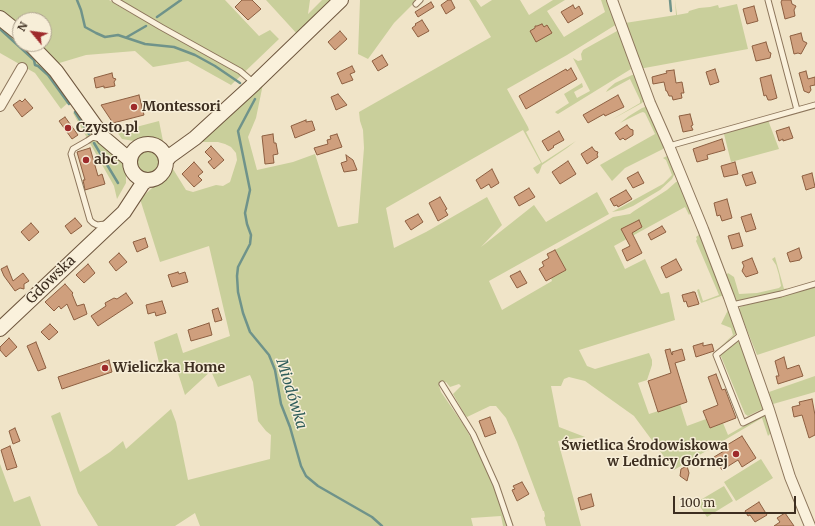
<!DOCTYPE html>
<meta charset="utf-8">
<style>
body{margin:0}
#map{position:relative;width:815px;height:526px;overflow:hidden;background:#f0e4c8;font-family:Merriweather,serif}
canvas{display:block}
.north{position:absolute;left:12px;top:12px;width:40px;height:40px;box-sizing:border-box;background:#f7eed8;border:1px solid #ada18e;border-radius:50%;rotate:299deg;font-size:11px;font-weight:700;line-height:16px;text-align:center;color:#3d2e20}
.north::after{content:'';display:block;margin:auto;width:14px;height:18px;background:#9e2a2b;clip-path:polygon(50% 0,100% 100%,50% 72%,0 100%)}
.scale{position:absolute;left:673px;top:496px;width:123px;height:18px;box-sizing:border-box;border:2px solid #3d2e20;border-top:0;padding-left:5px;font-size:12px;line-height:14px;white-space:nowrap;color:#3d2e20;-webkit-text-stroke:3px #f7eed8;paint-order:stroke}
</style>
<div id="map">
<canvas width="815" height="526"></canvas>
<div class="north">N</div>
<div class="scale">100 m</div>
</div>
<script>
const ctx = document.querySelector('canvas').getContext('2d');
ctx.lineJoin = 'round';
function fillPath(path, color) { ctx.fillStyle = color; ctx.fill(path, 'evenodd'); }
const toPath = rows => new Path2D(rows.map(r => 'M' + r).join(''));
function stroke(path, color, width, dash) { ctx.strokeStyle = color; ctx.lineWidth = width; ctx.lineCap = dash ? 'butt' : 'round'; ctx.setLineDash(dash || []); ctx.stroke(path); }
function drawText(font, color, halo, rows, align = 'center') {
  ctx.font = font + ' Merriweather,serif'; ctx.lineWidth = 3; ctx.setLineDash([]); ctx.textBaseline = 'middle'; ctx.strokeStyle = halo; ctx.fillStyle = color; for (const [text, x, y, turn = 0] of rows) {
    ctx.save(); ctx.translate(x, y); ctx.rotate((+turn || 0) * Math.PI / 180); ctx.textAlign = isNaN(turn) ? turn : align; if (halo) ctx.strokeText(text, 0, 0); ctx.fillText(text, 0, 0); ctx.restore();
  }
}
const green = toPath([
 [0,0,109,0,134,15,140,12,121,0,225,0,259,36,270,30,279,39,231,85,188,61,153,67,135,51,86,55,56,64,37,44,44,44,44,20,20,20,20,26,0,11],
 [266,0,310,0,308,14,322,0,334,0,298,35],
 [360,0,417,0,394,23,368,59,358,54],
 [469,0,476,0,481,7,492,0,520,0,529,15,553,0,565,0,547,11,564,37,605,12,601,0,609,0,617,24,567,55,507,89,528,127,529,130,526,132,542,163,576,141,567,148,542,165,539,173,537,174,533,168,541,163,523,130,386,208,394,248,426,232,487,197,502,225,481,247,534,205,546,222,597,192,609,214,489,281,502,310,552,281,551,278,566,270,555,250,613,217,630,214,634,211,667,190,676,182,679,181,692,211,689,215,685,207,614,246,625,269,645,259,661,294,669,292,675,320,579,350,587,366,595,369,649,353,652,360,652,365,647,380,638,383,649,414,680,404,687,426,706,419,710,428,723,423,728,435,763,415,767,415,772,432,768,436,762,418,674,470,634,416,585,381,569,377,564,379,561,386,551,386,559,427,585,437,558,441,581,526,546,526,544,518,545,516,544,511,543,511,517,442,506,418,496,406,490,406,467,417,465,415,453,394,461,386,459,384,450,387,446,382,440,385,439,386,441,392,465,427,482,459,494,486,508,526,503,526,501,516,471,518,473,526,200,526,195,513,175,526,98,526,78,493,51,416,60,412,80,472,110,452,123,441,126,449,171,409,176,422,188,480,270,459,271,435,266,431,258,421,253,382,250,375,218,387,211,371,185,395,176,367,161,371,154,342,177,333,183,353,230,336,209,246,160,262,140,199,173,169,186,190,193,192,216,185,223,186,230,182,237,160,236,153,231,147,225,144,218,142,200,142,263,84,256,118,248,137,257,170,293,162,315,154,338,227,358,223,364,148,363,130,360,121,359,112,491,37],
 [675,0,677,15,688,13,689,11,699,8,710,7,718,5,719,8,737,4,748,49,639,69,625,23,676,15],
 [0,26,15,36,20,42,20,44,22,44,38,60,55,78,70,101,61,109,35,73,0,53],
 [617,31,619,31,631,69,558,114,556,113,555,112,569,103,564,94,582,83,583,87,574,92,577,98,590,91,573,58,578,61,582,60,581,54,583,50],
 [632,75,635,75,645,99,642,103,611,120,640,103,640,100,630,79,606,92,608,89,615,83],
 [648,106,664,147,663,149,625,168,612,181,600,165,655,134,645,113,643,112,640,113,620,123,629,116,642,108],
 [78,111,122,161,126,173,126,183,117,199,114,186,73,113],
 [768,120,779,149,731,162,724,134],
 [159,121,163,141,149,137,134,141,122,139,117,132],
 '135 162a13 13 0 1 1 26 0a13 13 0 1 1-26 0Z',
 [667,156,670,156,676,171,672,179,660,190,633,206,623,210,612,212,663,184,672,175,666,160,663,158],
 [700,234,724,295,701,303,697,290,699,289,703,301,719,295,696,241,697,239,696,237],
 [775,257,784,289,787,288,786,290,740,301,735,301,726,275,728,273,734,277,739,294,757,293,779,288,781,286,779,275,776,265,772,259],
 [815,286,815,336,757,355,739,310,740,307],
 [730,309,738,332,718,349,733,335,731,328,721,324,728,310],
 [739,341,743,341,764,408,748,416,745,414,720,354,721,353],
 [815,376,815,392,773,404,769,392],
 [761,459,773,478,736,501,724,482],
 [0,464,14,502,30,496,41,526,0,526],
 [724,486,733,501,707,517,697,502]
]);
const stream = toPath([
 [77,0,81,10,85,27,96,33,105,37,118,35,145,44,174,47,195,55,215,66,240,83],
 [670,0,671,11],
 [157,17,181,0],
 [0,29,34,60,35,65,38,66,48,75,69,104],
 [127,37,146,26],
 [255,99,238,131,250,190,245,213,247,224,251,235,250,244,238,267,237,276,238,292,243,313,250,332,269,355,275,370,281,404,290,427,301,466,306,476,318,486,372,517,382,526],
 [75,112,89,134],
 [94,143,118,183]
]);
const building = toPath([
 [242,0,252,0,261,9,248,20,235,7,242,0],
 [448,0,451,0,455,8,446,14,441,5,448,0],
 [782,0,791,0,792,4,796,6,794,10,795,16,785,19,781,2,782,0],
 [431,2,434,7,418,17,415,12,431,2],
 [573,5,575,9,579,6,583,14,568,23,561,12,573,5],
 [754,6,758,21,747,24,743,9,754,6],
 [422,20,429,31,418,37,412,28,416,25,415,24,422,20],
 [542,24,544,27,547,25,552,33,536,42,530,31,535,28,535,26,537,26,542,24],
 [340,31,347,39,335,50,328,42,340,31],
 [801,33,803,41,807,43,801,54,798,53,794,54,790,36,801,33],
 [766,42,769,52,771,53,770,58,756,61,752,46,766,42],
 [382,55,388,65,378,71,372,61,382,55],
 [352,66,355,72,350,74,353,80,342,84,337,73,352,66],
 [571,68,577,79,526,109,519,96,566,69,567,71,571,68],
 [715,69,719,82,710,85,706,72,715,69],
 [674,70,676,83,682,82,684,93,681,93,682,98,673,100,672,96,669,96,667,91,666,91,664,82,653,84,652,77,667,73,666,71,674,70],
 [806,71,808,79,815,77,815,85,810,86,811,90,809,93,804,91,799,73,806,71],
 [112,73,113,78,116,79,114,82,115,86,104,88,104,86,96,88,94,78,112,73],
 [771,75,777,98,771,100,768,100,766,95,764,96,760,78,771,75],
 [338,94,347,105,336,110,331,97,338,94],
 [139,95,144,115,113,123,101,105,139,95],
 [618,95,624,107,605,116,604,114,588,123,583,115,618,95],
 [25,99,33,108,22,117,13,105,20,100,22,102,25,99],
 [690,114,693,125,691,126,693,130,683,132,679,116,690,114],
 [65,117,78,135,72,139,59,121,65,117],
 [306,120,306,122,312,121,315,130,295,138,291,126,306,120],
 [627,125,630,129,633,130,633,135,625,140,623,138,620,140,615,133,627,125],
 [789,127,793,138,783,141,783,139,779,141,776,131,789,127],
 [559,131,564,140,553,146,554,147,548,151,542,141,559,131],
 [273,134,274,143,276,143,278,154,273,155,274,163,265,164,262,136,273,134],
 [337,134,342,147,317,155,314,148,328,144,327,140,331,139,330,136,337,134],
 [722,139,725,150,707,155,708,159,697,162,693,149,722,139],
 [211,146,224,160,214,169,208,162,212,159,205,152,211,146],
 [592,147,595,151,598,152,597,155,598,157,587,164,581,154,592,147],
 [90,148,98,176,102,174,105,184,85,190,83,180,85,180,77,152,90,148],
 [346,155,353,160,357,170,344,172,341,163,347,161,346,155],
 [568,161,576,174,560,184,552,172,568,161],
 [194,162,203,172,198,176,202,180,194,187,182,174,194,162],
 [735,162,738,174,724,177,721,166,735,162],
 [492,169,499,183,491,188,489,184,481,189,476,180,492,169],
 [638,172,644,183,633,188,627,178,638,172],
 [752,172,756,183,746,186,742,175,752,172],
 [812,173,815,187,806,190,802,176,812,173],
 [529,188,535,197,519,206,514,197,529,188],
 [626,190,632,199,618,207,617,205,614,206,610,199,626,190],
 [440,197,447,209,445,210,448,215,438,221,429,203,440,197],
 [727,199,732,218,722,221,720,215,717,216,714,203,727,199],
 [418,214,423,222,411,230,405,221,418,214],
 [751,214,756,229,746,232,741,217,751,214],
 [75,218,82,226,71,234,65,226,75,218],
 [639,220,642,227,632,233,642,253,627,261,622,250,630,246,621,229,639,220],
 [31,223,39,232,29,241,21,232,31,223],
 [662,226,666,232,651,240,648,234,662,226],
 [739,233,743,246,732,249,728,236,739,233],
 [145,238,148,247,137,252,133,242,145,238],
 [799,248,802,258,800,259,800,260,790,262,787,253,799,248],
 [555,250,566,270,546,281,539,269,544,266,542,262,549,258,547,254,555,250],
 [119,253,127,262,116,271,109,262,119,253],
 [752,258,758,273,746,277,742,271,744,266,742,262,752,258],
 [676,259,682,270,666,278,661,267,676,259],
 [88,264,95,273,84,283,76,275,88,264],
 [7,266,13,281,23,273,29,281,24,284,24,289,20,288,15,291,4,276,1,269,7,266],
 [520,271,527,283,517,288,510,276,520,271],
 [178,272,179,274,185,272,188,282,172,287,168,275,178,272],
 [65,284,73,293,72,294,77,306,84,304,87,314,74,320,67,304,61,309,59,306,54,311,45,302,65,284],
 [693,292,695,292,699,304,688,307,686,301,684,302,682,295,693,292],
 [126,293,133,303,98,326,91,316,106,306,105,303,114,298,117,299,126,293],
 [162,301,166,313,156,316,155,312,148,314,146,305,162,301],
 [218,308,222,320,215,322,212,310,218,308],
 [209,323,212,335,191,341,188,330,209,323],
 [50,324,58,332,49,340,41,332,50,324],
 [9,338,17,347,6,357,0,350,0,347,9,338],
 [36,342,46,368,38,371,27,346,36,342],
 [703,343,703,346,712,344,714,351,696,357,693,346,703,343],
 [670,349,672,355,673,354,672,352,682,349,685,360,675,363,687,402,658,412,648,381,671,373,665,350,670,349],
 [784,357,787,369,799,365,803,376,778,384,776,376,779,376,775,361,784,357],
 [109,360,112,372,62,389,58,377,109,360],
 [716,374,722,390,725,389,736,418,710,428,703,411,718,405,708,377,716,374],
 [812,399,815,415,815,435,809,438,802,415,794,417,792,407,800,405,799,402,812,399],
 [490,417,496,433,485,437,479,421,490,417],
 [15,428,20,441,13,444,9,431,15,428],
 [742,436,756,458,742,467,738,460,722,470,714,457,724,451,722,448,742,436],
 [10,446,17,467,7,470,1,450,10,446],
 [687,466,689,473,687,481,680,476,681,469,687,466],
 [522,482,529,494,517,501,512,490,515,489,513,486,522,482],
 [591,494,594,506,581,510,578,498,591,494],
 [759,502,767,515,755,522,750,515,748,516,745,511,759,502],
 [785,513,794,526,774,526,780,522,777,518,785,513]
]);
const lane = toPath([
 [115,0,161,27,240,71,254,83],
 [768,0,797,110],
 [416,4,420,0],
 [100,139,93,137,87,141,73,149,71,154,90,220,93,223,97,225,105,224],
 [669,146,815,105],
 [732,305,781,294,815,284],
 [742,334,716,355,743,423,769,410],
 [442,384,473,434,496,485,510,526]
]);
const street = toPath([
 [612,0,650,103,669,146,703,229,729,297,769,410,790,477,810,526],
 [0,106,22,68]
]);
const secondary = toPath([
 [0,18,20,34],
 [30,44,56,71,104,138,130,160],
 '130 162a18 18 0 1 1 36 0a18 18 0 1 1-36 0Z',
 [166,161,170,156,195,138,254,84,341,0],
 [0,329,124,212,143,183,148,180]
]);
const markers = [
 [134,107,4,"#9e2a2b"],
 [68,128,4,"#9e2a2b"],
 [86,160,4,"#9e2a2b"],
 [105,368,4,"#9e2a2b"],
 [736,454,4,"#9e2a2b"]
];
const poiNames = [
 ["Montessori",142,107],
 ["Czysto.pl",76,128],
 ["abc",94,160],
 ["Wieliczka Home",113,368],
 ["Świetlica Środowiskowa",728,446,"right"],
 ["w Lednicy Górnej",728,462,"right"]
];
const streetNames = [
 ["Gdowska",51,280,-44]
];
const waterNames = [
 ["Miodówka",291,394,73]
];
fillPath(green, '#c9cf9b');
stroke(stream, '#6f938a', 2.5);
fillPath(building, '#cf9f7d');
stroke(building, '#8d5f41', 1);
stroke(lane, '#8d765c', 7);
stroke(street, '#8d765c', 12);
stroke(secondary, '#6f573f', 16);
stroke(lane, '#faf1dc', 5);
stroke(street, '#faf1dc', 10);
stroke(secondary, '#faf1dc', 14);
for (const [x, y, r, color] of markers) { const dot = new Path2D(); dot.arc(x, y, r, 0, 2 * Math.PI); ctx.fillStyle = color; ctx.fill(dot); stroke(dot, '#f7eed8', 1.5); }
drawText('bold 14px', '#3d2e20', '#f7eed8', poiNames, 'left');
drawText('14px', '#3d2e20', '#f7eed8', streetNames);
drawText('italic 15px', '#2f5d5a', '#f7eed8', waterNames);
</script>
